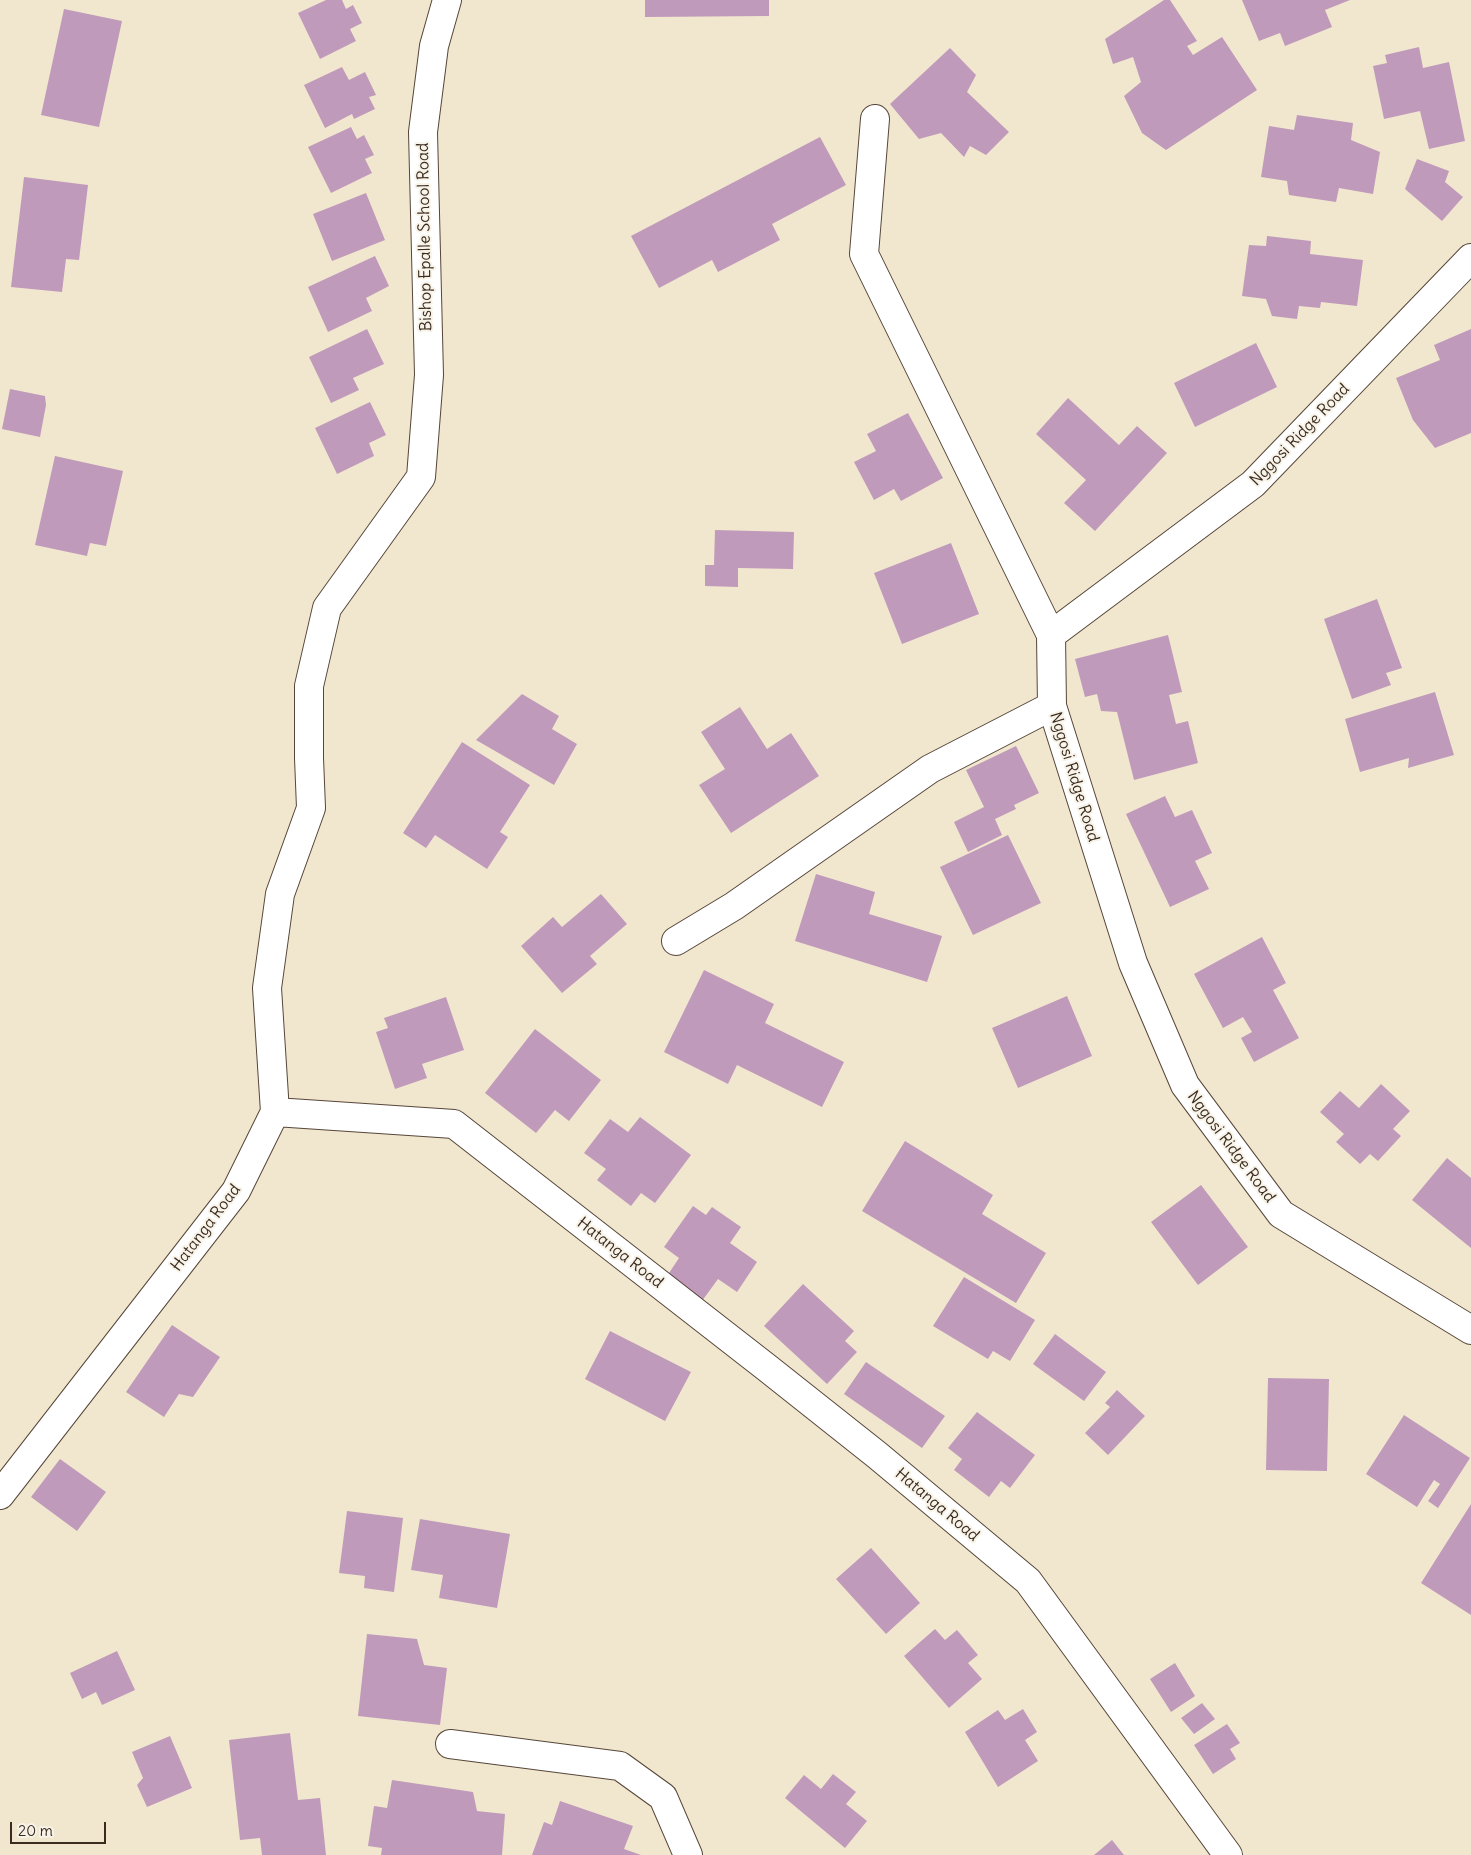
<!DOCTYPE html>
<style>
body{margin:0}
#map{position:relative;width:1471px;height:1855px;overflow:hidden;background:#f1e7cf;font-family:Delius,sans-serif}
canvas{display:block}
.scale{position:absolute;left:10px;top:1822px;width:96px;height:22px;box-sizing:border-box;border:2px solid #3b2a1e;border-top:0;padding-left:6px;font-size:15px;line-height:18px;white-space:nowrap;color:#3b2a1e;-webkit-text-stroke:4px #f7f3e8;paint-order:stroke}
</style>
<div id="map">
<canvas width="1471" height="1855"></canvas>
<div class="scale">20 m</div>
</div>
<script>
const ctx = document.querySelector('canvas').getContext('2d');
ctx.lineJoin = 'round';
function fillPath(path, color) { ctx.fillStyle = color; ctx.fill(path, 'evenodd'); }
const toPath = rows => new Path2D(rows.map(r => 'M' + r).join(''));
function stroke(path, color, width, dash) { ctx.strokeStyle = color; ctx.lineWidth = width; ctx.lineCap = dash ? 'butt' : 'round'; ctx.setLineDash(dash || []); ctx.stroke(path); }
function drawText(font, color, halo, rows, align = 'center') {
  ctx.font = font + ' Delius,sans-serif'; ctx.lineWidth = 4; ctx.setLineDash([]); ctx.textBaseline = 'middle'; ctx.strokeStyle = halo; ctx.fillStyle = color; for (const [text, x, y, turn = 0] of rows) {
    ctx.save(); ctx.translate(x, y); ctx.rotate((+turn || 0) * Math.PI / 180); ctx.textAlign = isNaN(turn) ? turn : align; if (halo) ctx.strokeText(text, 0, 0); ctx.fillText(text, 0, 0); ctx.restore();
  }
}
const building = toPath([
 [326,0,342,0,346,9,353,5,362,23,350,29,356,41,320,59,298,13],
 [645,0,769,0,769,16,645,17],
 [1164,0,1170,0,1197,41,1187,46,1193,55,1222,37,1257,90,1166,150,1142,133,1124,96,1141,82,1133,57,1113,64,1105,39],
 [1242,0,1350,0,1325,10,1332,27,1285,46,1280,33,1259,41],
 [64,9,122,21,99,127,41,115],
 [1419,47,1423,68,1449,62,1465,141,1429,149,1420,111,1384,119,1373,66,1387,63,1385,55],
 [950,48,976,75,967,92,1009,132,986,155,970,146,964,157,941,133,919,139,890,104],
 [342,67,349,80,365,72,376,95,369,97,375,109,354,119,352,114,325,128,304,85],
 [1297,115,1353,123,1351,140,1380,152,1373,194,1339,188,1336,202,1289,195,1287,181,1261,177,1269,126,1294,130],
 [351,127,357,139,364,135,374,155,365,159,372,173,331,193,308,147],
 [820,137,846,185,772,224,780,240,718,272,712,260,659,288,631,236],
 [1417,159,1449,171,1445,182,1463,197,1442,221,1405,189],
 [24,177,88,185,79,260,66,259,62,292,11,287],
 [366,193,385,240,332,261,313,214],
 [1267,236,1311,241,1310,254,1363,260,1357,306,1321,302,1320,308,1299,306,1297,319,1272,316,1266,299,1242,296,1249,245,1266,246],
 [375,256,389,286,366,298,372,311,328,332,308,287],
 [367,329,384,364,353,378,359,390,331,403,309,357],
 [1471,329,1471,433,1435,448,1413,420,1396,378,1440,360,1434,345],
 [1256,343,1277,387,1195,427,1174,383],
 [10,389,45,396,46,405,40,437,2,429],
 [1068,398,1119,445,1137,426,1167,453,1095,531,1064,503,1086,480,1036,434],
 [370,402,386,435,369,443,374,456,337,474,315,428],
 [908,413,943,478,901,501,894,489,874,500,854,462,876,451,867,434],
 [55,456,123,471,106,546,90,543,87,556,35,545],
 [715,530,794,532,793,569,738,568,738,587,705,586,705,565,714,565],
 [951,543,979,614,902,644,874,573],
 [1377,599,1402,668,1386,673,1391,685,1352,699,1324,619],
 [1168,635,1182,692,1169,695,1176,724,1188,721,1198,763,1134,780,1117,712,1101,711,1097,694,1085,697,1075,659],
 [1435,692,1454,755,1408,768,1409,758,1360,772,1345,719],
 [522,694,559,716,552,729,577,744,554,785,476,740],
 [740,707,767,749,791,733,819,776,731,833,699,785,725,769,701,732],
 [462,742,530,785,500,832,508,837,487,869,435,835,426,848,403,833],
 [1016,746,1039,793,1014,805,1016,809,995,819,1002,835,968,852,954,822,984,807,966,770],
 [1165,796,1175,817,1192,810,1212,853,1195,861,1209,889,1170,907,1126,814],
 [1008,835,1041,903,973,935,940,867],
 [816,874,875,892,869,914,942,936,927,982,795,941],
 [601,894,627,924,590,956,597,964,562,993,521,946,553,917,562,927],
 [1262,937,1286,983,1273,990,1299,1038,1254,1062,1241,1038,1252,1032,1243,1017,1223,1028,1194,974],
 [704,970,774,1004,765,1023,844,1062,822,1107,737,1065,728,1084,664,1052],
 [1067,996,1092,1056,1018,1088,992,1028],
 [446,997,464,1050,422,1064,427,1078,395,1089,376,1032,388,1028,384,1018],
 [535,1029,601,1080,569,1121,555,1110,536,1133,485,1093],
 [1381,1084,1410,1111,1393,1129,1401,1136,1378,1161,1370,1154,1360,1164,1336,1142,1344,1134,1320,1112,1340,1091,1359,1108],
 [640,1117,691,1155,655,1203,641,1193,631,1206,597,1180,606,1169,584,1153,610,1119,628,1132],
 [905,1141,993,1195,982,1214,1046,1253,1016,1303,862,1211],
 [1447,1158,1471,1178,1471,1248,1412,1200],
 [1201,1185,1248,1247,1198,1285,1151,1222],
 [693,1206,706,1215,712,1207,741,1227,730,1243,757,1262,737,1292,718,1279,702,1301,667,1276,679,1258,664,1247],
 [964,1277,1035,1320,1010,1361,993,1351,988,1359,933,1326],
 [803,1284,854,1331,845,1341,857,1352,827,1384,764,1326],
 [172,1325,220,1357,193,1397,179,1394,164,1417,126,1392],
 [610,1331,691,1372,665,1421,585,1379],
 [1055,1334,1106,1372,1084,1401,1033,1364],
 [866,1362,945,1416,922,1448,844,1394],
 [1268,1378,1329,1379,1327,1471,1266,1470],
 [1117,1390,1145,1416,1108,1455,1085,1433,1110,1407,1105,1403],
 [977,1412,1035,1455,1010,1488,1001,1481,989,1497,954,1470,962,1459,948,1448],
 [1404,1415,1470,1458,1438,1508,1428,1501,1440,1484,1434,1480,1417,1507,1366,1474],
 [60,1459,106,1492,77,1531,31,1497],
 [1471,1504,1471,1615,1421,1583],
 [347,1511,403,1518,394,1592,364,1588,365,1576,339,1573],
 [420,1519,510,1534,497,1608,439,1598,443,1575,411,1570],
 [871,1548,920,1603,886,1634,836,1579],
 [935,1629,945,1640,957,1630,978,1655,968,1663,982,1679,949,1708,904,1656],
 [367,1634,417,1639,424,1665,447,1668,440,1725,358,1716],
 [117,1651,135,1690,102,1705,96,1692,82,1699,70,1673],
 [1175,1663,1195,1696,1171,1712,1150,1679],
 [1202,1703,1215,1719,1194,1734,1181,1718],
 [1023,1709,1037,1732,1025,1740,1038,1761,998,1787,965,1732,998,1710,1005,1720],
 [1227,1724,1240,1743,1230,1749,1236,1759,1213,1774,1194,1745],
 [290,1733,298,1800,320,1798,326,1855,262,1855,260,1838,240,1840,229,1740],
 [170,1736,192,1788,147,1807,137,1785,143,1778,132,1752],
 [833,1774,856,1792,846,1804,867,1821,845,1848,785,1798,804,1775,821,1789],
 [392,1780,473,1792,477,1811,505,1814,502,1855,381,1855,382,1848,368,1846,374,1806,387,1808],
 [560,1801,633,1826,624,1849,641,1855,532,1855,544,1822,552,1825],
 [1112,1840,1124,1855,1094,1855]
]);
const street = toPath([
 [875,119,864,254,1051,635,1052,706,1133,963,1185,1085,1281,1214,1471,1330],
 [1051,635,1253,484,1471,258],
 [676,941,734,906,930,769,1052,706],
 [275,1112,267,988,280,894,311,808,309,758,309,686,327,608,421,477,429,375,423,132,434,46,447,0],
 [0,1495,236,1191,275,1112,454,1124,766,1367,877,1455,1028,1581,1228,1855],
 [450,1744,620,1766,663,1797,688,1855]
]);
const streetNames = [
 ["Bishop Epalle School Road",425,237,-91],
 ["Nggosi Ridge Road",1300,435,-46],
 ["Nggosi Ridge Road",1074,777,73],
 ["Nggosi Ridge Road",1231,1147,53],
 ["Hatanga Road",206,1228,-53],
 ["Hatanga Road",620,1253,38],
 ["Hatanga Road",937,1505,40]
];
fillPath(building, '#c09aba');
stroke(street, '#564639', 30);
stroke(street, '#fff', 28);
drawText('16px', '#3b2a1e', '#f7f3e8', streetNames);
</script>
